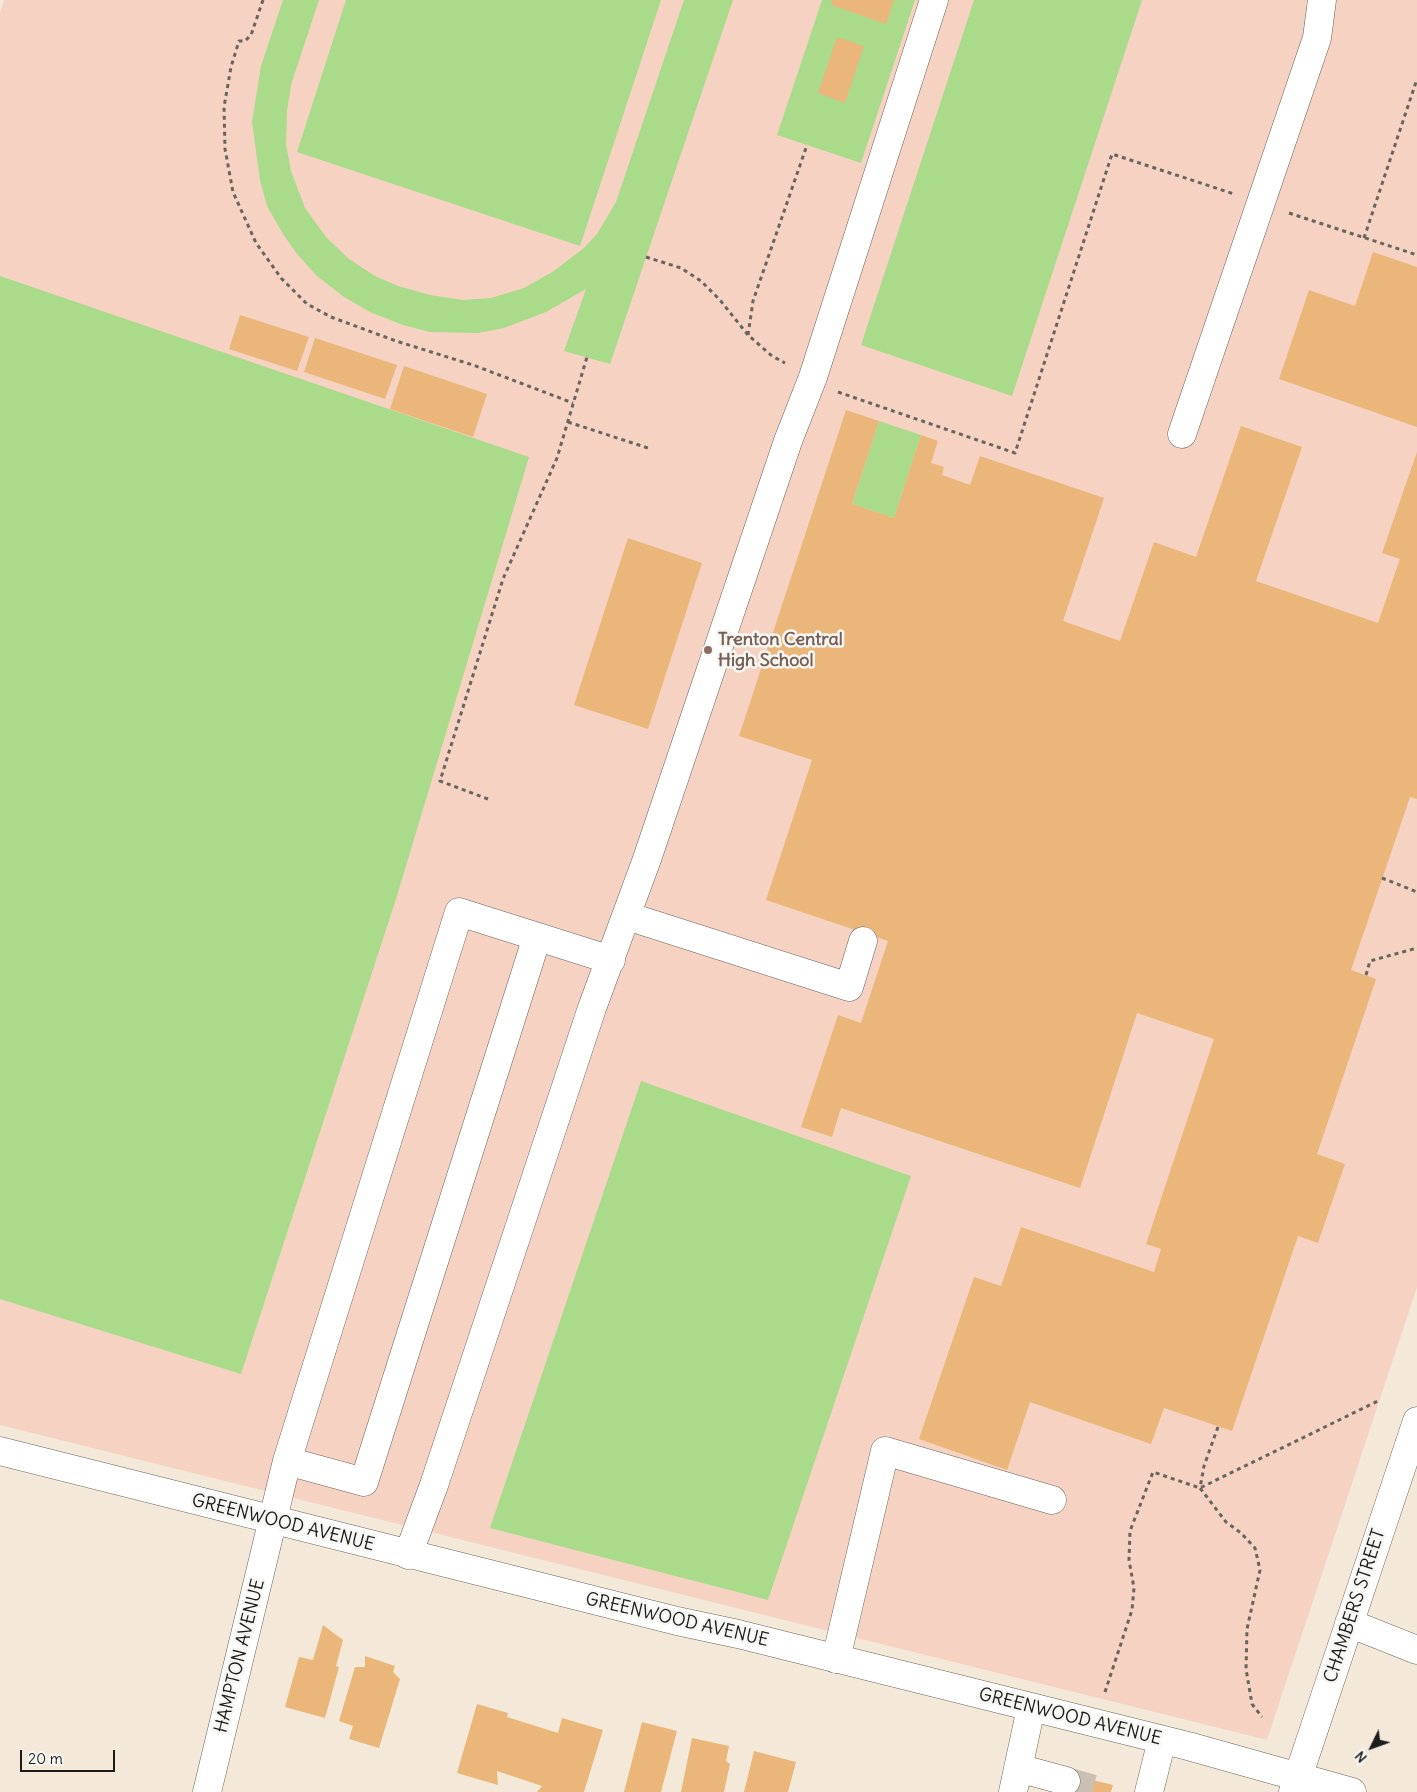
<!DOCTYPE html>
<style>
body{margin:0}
#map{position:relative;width:1417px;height:1792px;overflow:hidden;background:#f4e9d9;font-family:Delius,sans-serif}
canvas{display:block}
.north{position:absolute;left:1347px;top:1722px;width:50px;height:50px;-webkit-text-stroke:4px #f6f6f2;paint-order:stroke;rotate:228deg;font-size:14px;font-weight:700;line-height:20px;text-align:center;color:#1c1c1c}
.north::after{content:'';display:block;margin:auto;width:18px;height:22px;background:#1c1c1c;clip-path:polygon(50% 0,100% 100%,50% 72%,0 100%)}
.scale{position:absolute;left:20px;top:1750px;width:95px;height:22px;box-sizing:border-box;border:2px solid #1c1c1c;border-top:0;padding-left:6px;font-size:15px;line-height:18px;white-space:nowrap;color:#1c1c1c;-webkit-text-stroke:4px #f6f6f2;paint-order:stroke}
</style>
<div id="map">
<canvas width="1417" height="1792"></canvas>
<div class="north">N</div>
<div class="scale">20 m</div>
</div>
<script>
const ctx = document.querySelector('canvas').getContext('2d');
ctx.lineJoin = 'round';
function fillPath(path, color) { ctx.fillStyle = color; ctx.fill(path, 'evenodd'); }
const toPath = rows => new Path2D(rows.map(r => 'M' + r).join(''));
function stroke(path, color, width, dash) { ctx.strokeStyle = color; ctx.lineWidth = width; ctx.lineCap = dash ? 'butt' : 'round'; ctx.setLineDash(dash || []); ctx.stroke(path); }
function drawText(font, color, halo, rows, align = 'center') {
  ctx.font = font + ' Delius,sans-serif'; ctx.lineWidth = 5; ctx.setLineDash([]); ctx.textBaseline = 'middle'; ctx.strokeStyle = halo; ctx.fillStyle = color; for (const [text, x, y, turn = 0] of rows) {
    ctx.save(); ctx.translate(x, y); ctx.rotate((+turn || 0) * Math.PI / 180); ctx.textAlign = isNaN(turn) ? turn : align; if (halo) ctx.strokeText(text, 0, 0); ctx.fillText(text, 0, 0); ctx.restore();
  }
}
const built = toPath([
 [4,0,1417,0,1417,1287,1267,1740,0,1425,0,13]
]);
const green = toPath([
 [283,0,319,0,291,85,287,111,286,144,291,171,305,208,326,237,349,259,375,276,398,286,430,295,463,300,491,298,524,288,554,271,584,248,597,234,616,202,684,0,733,0,610,364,564,351,586,289,546,312,504,328,478,333,430,332,403,325,370,312,344,297,317,276,297,254,283,234,267,206,260,180,252,122,261,66],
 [346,0,661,0,580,246,297,152],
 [822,0,915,0,861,163,777,135],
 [974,0,1142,0,1012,396,861,345],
 [0,276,529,457,396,899,241,1374,0,1299],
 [879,421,921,435,894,518,852,504],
 [641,1081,911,1176,768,1600,490,1528]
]);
const building = toPath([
 [832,0,894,0,886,24,831,5],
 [837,37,864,46,845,103,818,93],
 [1373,252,1417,267,1417,427,1279,379,1309,290,1355,306],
 [240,315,309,337,297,371,229,349],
 [315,338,397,365,385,399,304,372],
 [404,366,487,394,473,437,390,409],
 [846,410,879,421,852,504,894,518,921,435,938,441,931,463,944,467,942,475,970,485,980,456,1104,498,1063,621,1120,641,1154,542,1196,557,1241,426,1302,447,1256,581,1378,623,1400,559,1382,553,1417,452,1417,799,1410,797,1351,970,1376,979,1317,1154,1345,1164,1318,1243,1298,1236,1232,1431,1164,1408,1151,1444,1030,1402,1007,1470,919,1439,974,1277,1001,1286,1021,1227,1154,1272,1161,1249,1146,1244,1214,1039,1137,1013,1080,1188,841,1108,832,1137,801,1127,838,1015,861,1023,888,941,766,900,812,760,739,736],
 [628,538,702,563,648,729,574,705],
 [323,1625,343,1640,336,1666,339,1667,325,1718,285,1707,299,1657,313,1660],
 [365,1656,395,1666,393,1672,400,1679,379,1748,349,1739,353,1726,339,1721,355,1667,365,1667],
 [477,1704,508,1713,507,1717,558,1733,562,1718,603,1730,584,1792,537,1792,542,1786,497,1771,498,1785,457,1773],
 [642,1722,677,1731,661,1792,624,1792],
 [692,1738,729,1746,726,1761,730,1764,724,1792,681,1792],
 [754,1751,796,1762,788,1792,744,1792],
 [1068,1774,1113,1785,1111,1792,1063,1792]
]);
const minorTunnel = toPath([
 [1066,1781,1105,1792]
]);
const path = toPath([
 [263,0,251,35,245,41,239,41,231,67,224,107,225,149,233,192,256,243,281,278,307,304,331,317,396,341,473,365,573,403],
 [1289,213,1417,255],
 [1364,238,1417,79],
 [646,257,681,268,701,281,720,300,748,335,772,356,785,363],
 [748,335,753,301,807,145],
 [838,392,1015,453,1112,154,1234,194],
 [568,422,648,448],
 [488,799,440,781,503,579,557,458,587,357],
 [1382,878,1417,892],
 [1366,975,1370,961,1417,948],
 [1218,1427,1204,1466,1200,1488,1226,1522,1241,1533,1255,1548,1260,1570,1247,1629,1246,1669,1252,1704,1262,1717],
 [1105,1692,1132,1610,1134,1588,1129,1560,1130,1531,1153,1472,1200,1488,1380,1400]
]);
const minor = toPath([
 [1182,434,1317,38,1322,0],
 [627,916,849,987,863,941],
 [287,1461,364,1482,537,937],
 [408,1555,434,1485,592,1008,647,859,788,441,813,377,934,0],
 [1349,1623,1417,1650],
 [836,1659,885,1451,1052,1500],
 [1018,1768,1066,1781],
 [207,1792,287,1461,459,912,611,960],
 [1013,1792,1031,1708],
 [1149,1792,1162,1740],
 [1293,1792,1417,1421]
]);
const major = toPath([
 [0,1451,677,1621,738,1634,1188,1746,1352,1792]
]);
const markers = [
 [708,650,5,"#8d6e63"]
];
const educationNames = [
 ["Trenton Central",718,640],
 ["High School",718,661]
];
const streetNames = [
 ["GREENWOOD AVENUE",283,1523,14],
 ["CHAMBERS STREET",1355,1606,-72],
 ["GREENWOOD AVENUE",677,1620,13],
 ["HAMPTON AVENUE",240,1656,-76],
 ["GREENWOOD AVENUE",1070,1717,14]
];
fillPath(built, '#f6d2c3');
fillPath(green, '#a9db8a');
fillPath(building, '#ebb679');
stroke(minorTunnel, '#c9c0b3', 28, [28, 14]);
stroke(minor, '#68645e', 29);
stroke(major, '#68645e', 29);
stroke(path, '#68645e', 3, [4, 4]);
stroke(minor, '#fff', 28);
stroke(major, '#fff', 28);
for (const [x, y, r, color] of markers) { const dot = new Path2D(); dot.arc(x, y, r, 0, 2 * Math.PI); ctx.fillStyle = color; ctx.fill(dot); stroke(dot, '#f6f6f2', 2); }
drawText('bold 18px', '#785e54', '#f6f6f2', educationNames, 'left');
drawText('18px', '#1c1c1c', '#f6f6f2', streetNames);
</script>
